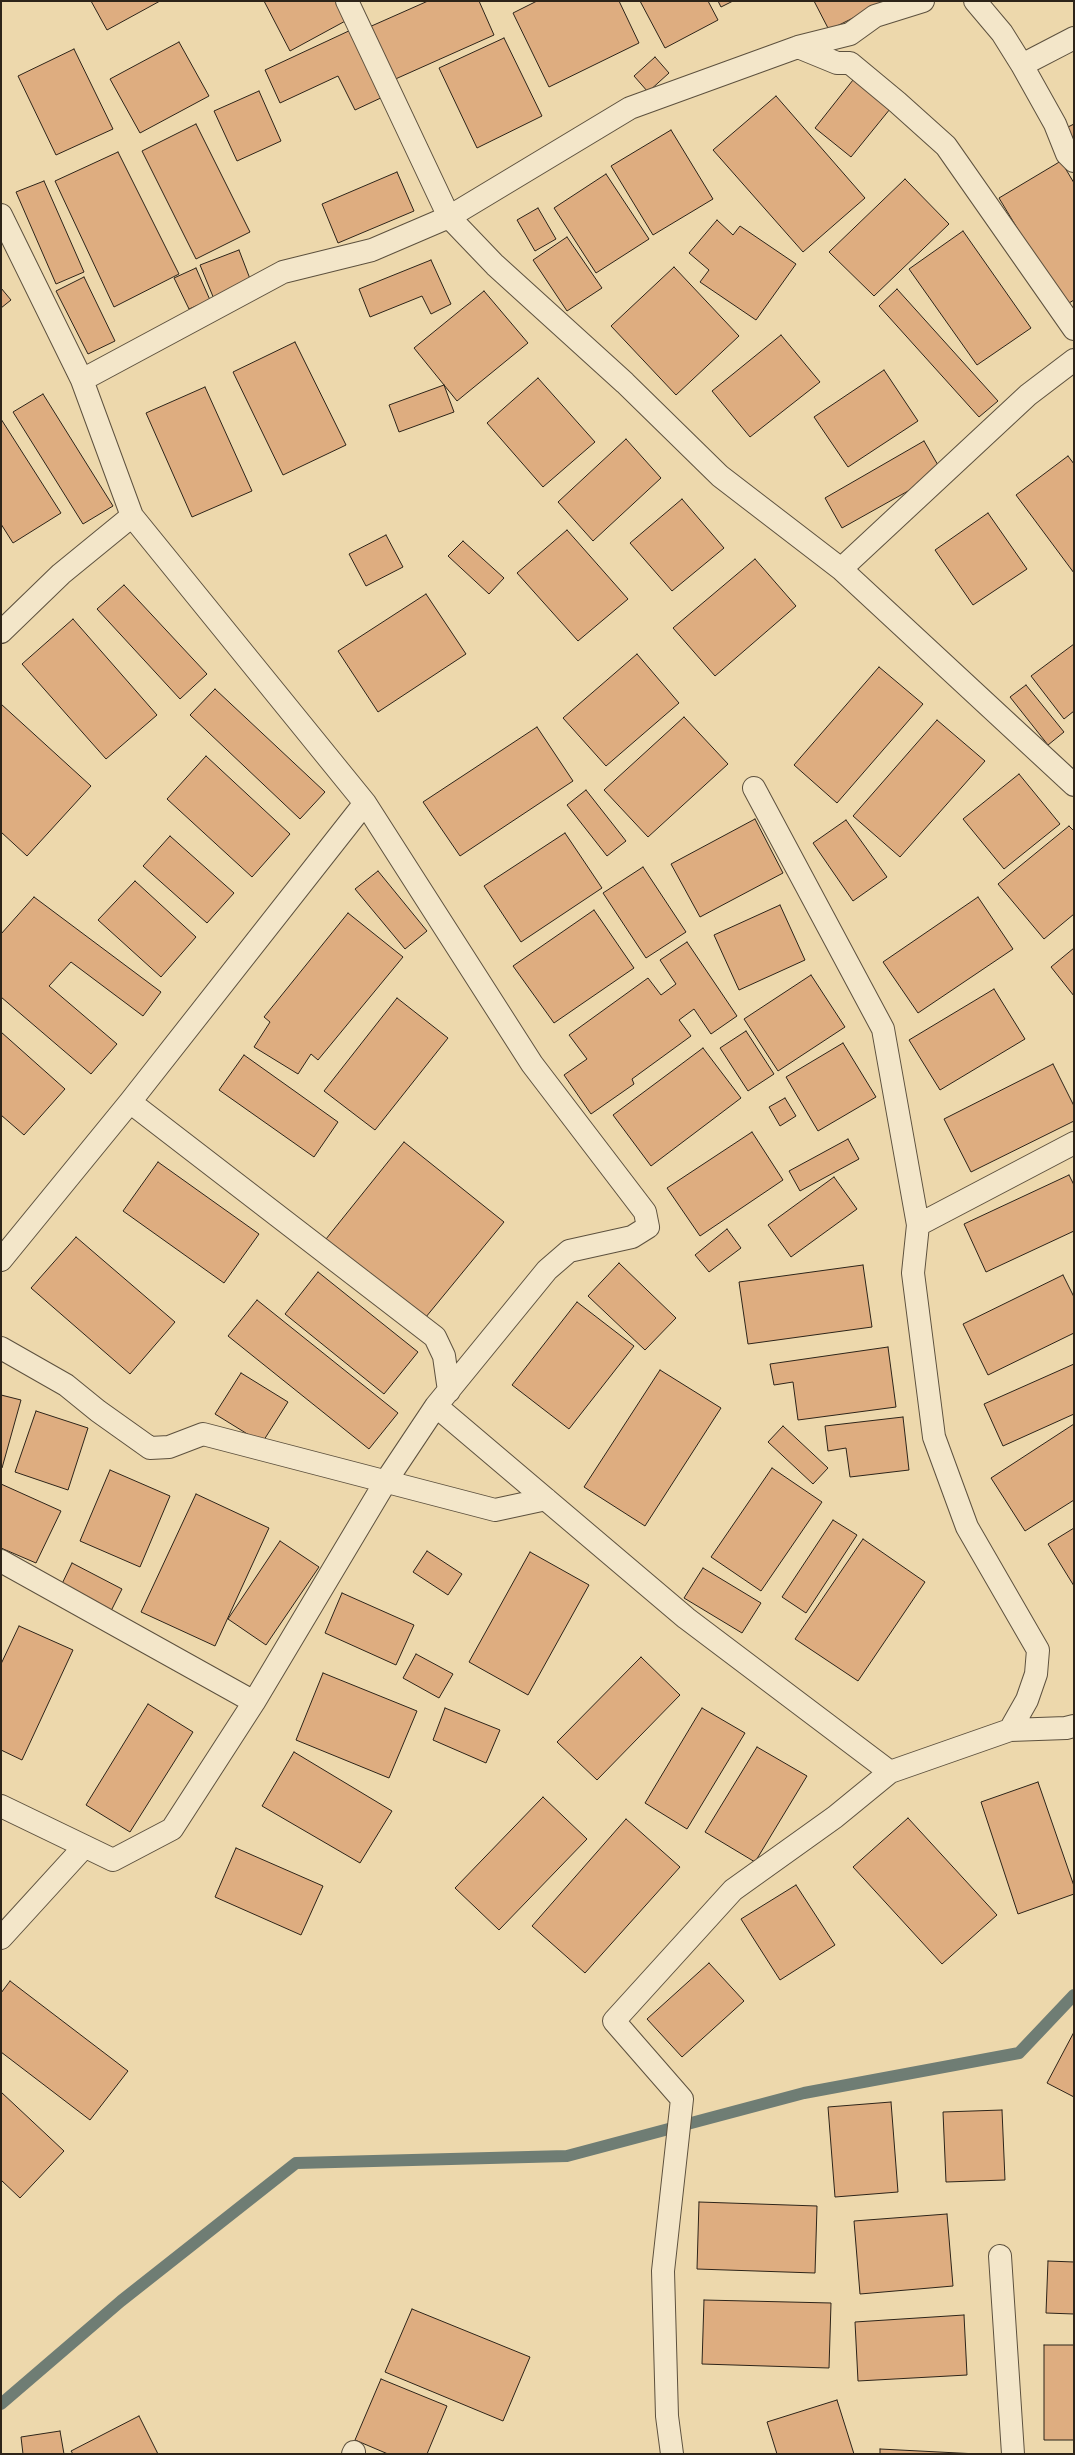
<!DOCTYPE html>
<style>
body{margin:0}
#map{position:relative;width:1075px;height:2455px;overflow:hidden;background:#edd8ac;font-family:"IM FELL Great Primer",serif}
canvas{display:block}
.frame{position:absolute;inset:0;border:2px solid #2d2419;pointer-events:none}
</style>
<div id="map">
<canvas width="1075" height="2455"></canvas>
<div class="frame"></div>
</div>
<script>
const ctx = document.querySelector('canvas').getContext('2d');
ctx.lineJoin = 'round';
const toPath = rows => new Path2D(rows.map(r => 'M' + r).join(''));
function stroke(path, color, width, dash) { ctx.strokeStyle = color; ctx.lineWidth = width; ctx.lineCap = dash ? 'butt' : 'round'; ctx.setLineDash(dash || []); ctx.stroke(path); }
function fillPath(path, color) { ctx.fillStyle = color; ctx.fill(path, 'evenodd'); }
const stream = toPath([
 [1,2404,121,2301,296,2163,567,2156,804,2093,1019,2053,1074,1995]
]);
const building = toPath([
 [91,1,160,1,107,30,91,1],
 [264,1,340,1,349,19,290,51,264,1],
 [428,1,479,1,494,35,391,81,367,28,428,1],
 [537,1,619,1,639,43,549,87,513,13,537,1],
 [640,1,708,1,718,20,665,48,640,1],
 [718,1,733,1,721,7,718,1],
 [814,1,887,1,829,30,814,1],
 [353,29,385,96,355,110,338,76,280,103,265,70,353,29],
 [504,38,542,116,477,148,439,68,504,38],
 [179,42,209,96,140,133,110,79,179,42],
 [74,49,113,129,56,155,18,76,74,49],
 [655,57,669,73,648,92,634,76,655,57],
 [853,80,890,109,851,157,815,128,853,80],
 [259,91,281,141,237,161,214,111,259,91],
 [776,96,865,198,803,252,713,150,776,96],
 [196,124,250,232,196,259,142,151,196,124],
 [1074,124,1074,149,1064,129,1074,124],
 [671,130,713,199,653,235,611,166,671,130],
 [118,152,179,274,114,307,55,181,118,152],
 [1061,161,1074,183,1074,300,1064,306,999,198,1061,161],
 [397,172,414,211,338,243,322,204,397,172],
 [606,174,649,239,596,273,554,208,606,174],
 [905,179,949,224,874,296,829,252,905,179],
 [44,181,84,272,56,284,16,192,44,181],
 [538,208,556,239,535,251,517,220,538,208],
 [717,220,733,235,740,226,796,264,756,320,700,282,709,270,689,253,717,220],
 [963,231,1031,328,977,365,909,269,963,231],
 [567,237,602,288,567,311,533,260,567,237],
 [239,250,252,284,214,299,200,265,239,250],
 [431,260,451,304,431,314,422,296,370,317,359,289,431,260],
 [674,267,739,336,676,395,611,326,674,267],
 [196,268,210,300,189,309,174,278,196,268],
 [84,277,115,341,88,354,56,291,84,277],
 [1,288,11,300,1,308,1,288],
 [897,289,998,401,979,417,879,306,897,289],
 [484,291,528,343,457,401,414,348,484,291],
 [781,335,820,382,750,437,712,391,781,335],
 [295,342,346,445,283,475,233,372,295,342],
 [884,370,918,421,848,467,814,417,884,370],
 [538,378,595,442,543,487,487,423,538,378],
 [444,385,454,412,399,432,389,405,444,385],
 [205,387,252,491,192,517,146,413,205,387],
 [43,394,113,506,83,524,13,412,43,394],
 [1,419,61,513,13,543,1,524,1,419],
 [626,439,661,478,593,541,558,502,626,439],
 [924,441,942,472,842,528,825,498,924,441],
 [1068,456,1074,464,1074,573,1016,495,1068,456],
 [682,499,724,548,672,591,630,543,682,499],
 [988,513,1027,569,973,605,935,550,988,513],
 [567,530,628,599,578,641,517,573,567,530],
 [386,535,403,567,366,586,349,554,386,535],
 [463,541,504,578,489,594,448,556,463,541],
 [755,559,796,606,715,676,673,628,755,559],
 [124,585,207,674,180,699,97,609,124,585],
 [426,594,466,654,378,712,338,651,426,594],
 [73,619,157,715,106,759,22,664,73,619],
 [1074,644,1074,711,1064,719,1031,676,1074,644],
 [637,654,679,703,606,766,563,718,637,654],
 [879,667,923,704,837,803,794,765,879,667],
 [1026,685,1064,732,1048,745,1010,697,1026,685],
 [215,689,325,792,300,819,190,715,215,689],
 [1,704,91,786,27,856,1,832,1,704],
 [684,717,728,764,648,837,604,790,684,717],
 [937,720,985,761,900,857,853,816,937,720],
 [537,727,573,781,460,856,423,802,537,727],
 [206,756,290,834,252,877,167,799,206,756],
 [1019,774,1060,824,1004,869,963,819,1019,774],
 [586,790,626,841,607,856,567,805,586,790],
 [755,819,783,873,700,917,671,864,755,819],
 [846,820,887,877,853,901,813,843,846,820],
 [1069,826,1074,831,1074,914,1044,939,998,884,1069,826],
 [565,833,602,888,521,942,484,886,565,833],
 [170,836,234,893,207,923,143,866,170,836],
 [643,867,686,932,646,958,603,893,643,867],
 [378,871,427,931,405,949,355,889,378,871],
 [135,881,196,937,161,977,98,920,135,881],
 [34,897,161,992,143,1016,71,962,49,986,117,1044,91,1074,1,997,1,934,34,897],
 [978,897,1013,949,918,1013,883,962,978,897],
 [780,905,805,960,739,990,714,935,780,905],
 [594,910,634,968,554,1023,513,966,594,910],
 [348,913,403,957,318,1060,311,1054,298,1074,254,1047,270,1022,264,1017,348,913],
 [687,942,737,1016,711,1034,694,1009,679,1020,691,1036,632,1079,634,1084,591,1114,564,1075,587,1059,569,1035,648,978,661,995,676,984,660,960,687,942],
 [1074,948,1074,996,1051,967,1074,948],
 [811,975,845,1027,778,1071,744,1019,811,975],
 [994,989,1025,1039,940,1090,909,1040,994,989],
 [397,998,448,1038,375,1130,324,1091,397,998],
 [746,1031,774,1074,748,1091,720,1048,746,1031],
 [1,1032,65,1089,24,1135,1,1115,1,1032],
 [843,1043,876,1097,818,1131,786,1077,843,1043],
 [703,1048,741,1098,651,1166,613,1115,703,1048],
 [244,1055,338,1122,314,1157,219,1090,244,1055],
 [1053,1064,1074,1106,1074,1121,971,1172,944,1119,1053,1064],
 [785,1098,796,1116,780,1126,769,1107,785,1098],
 [752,1132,783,1180,700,1236,667,1188,752,1132],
 [848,1139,859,1159,800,1191,789,1171,848,1139],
 [404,1142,504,1222,421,1323,322,1244,404,1142],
 [158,1162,259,1234,224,1283,123,1211,158,1162],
 [1069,1175,1074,1185,1074,1231,986,1272,964,1224,1069,1175],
 [834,1177,857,1209,791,1257,768,1225,834,1177],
 [727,1229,741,1248,709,1272,695,1255,727,1229],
 [76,1237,175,1322,130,1374,31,1288,76,1237],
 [619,1263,676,1318,645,1350,588,1296,619,1263],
 [863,1265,872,1327,748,1344,739,1282,863,1265],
 [318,1272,418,1352,384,1394,285,1314,318,1272],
 [1063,1275,1074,1297,1074,1333,988,1375,963,1324,1063,1275],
 [257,1300,398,1413,369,1449,228,1336,257,1300],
 [577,1302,634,1346,569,1429,512,1385,577,1302],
 [888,1347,896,1407,798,1420,793,1382,774,1385,770,1364,888,1347],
 [1074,1364,1074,1414,1003,1446,984,1404,1074,1364],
 [660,1370,721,1408,645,1526,584,1487,660,1370],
 [241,1373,288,1402,262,1443,215,1414,241,1373],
 [1,1395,21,1400,2,1468,1,1467,1,1395],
 [36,1411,88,1428,68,1490,15,1472,36,1411],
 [903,1417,909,1470,850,1477,846,1448,828,1451,825,1426,903,1417],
 [1074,1424,1074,1500,1025,1531,991,1478,1074,1424],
 [783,1426,828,1468,813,1484,768,1442,783,1426],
 [772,1468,822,1502,761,1591,711,1557,772,1468],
 [110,1470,170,1496,140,1567,80,1541,110,1470],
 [1,1484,61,1511,36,1563,1,1548,1,1484],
 [196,1494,269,1528,215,1646,141,1612,196,1494],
 [833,1520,857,1535,806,1613,782,1597,833,1520],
 [1074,1528,1074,1586,1048,1544,1074,1528],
 [863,1539,925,1582,858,1681,795,1639,863,1539],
 [280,1541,319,1567,266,1645,228,1619,280,1541],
 [427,1551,462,1574,448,1595,413,1572,427,1551],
 [530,1552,589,1585,528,1695,469,1662,530,1552],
 [72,1563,122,1589,110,1613,60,1588,72,1563],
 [703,1568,761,1603,742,1633,684,1598,703,1568],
 [342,1593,414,1625,396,1665,325,1633,342,1593],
 [19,1626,73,1650,22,1760,1,1750,1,1664,19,1626],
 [416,1654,453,1674,439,1698,403,1678,416,1654],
 [641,1657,680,1695,597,1780,557,1742,641,1657],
 [323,1673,417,1711,389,1778,296,1740,323,1673],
 [148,1704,193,1732,130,1832,86,1805,148,1704],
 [445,1708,500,1730,486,1763,433,1740,445,1708],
 [702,1708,745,1733,687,1829,645,1803,702,1708],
 [757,1747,807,1776,755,1862,705,1832,757,1747],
 [294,1752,392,1811,360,1863,262,1806,294,1752],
 [1038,1782,1074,1886,1074,1894,1018,1914,981,1802,1038,1782],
 [543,1797,587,1839,499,1930,455,1888,543,1797],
 [908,1818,997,1915,942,1964,853,1867,908,1818],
 [626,1819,680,1867,585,1973,532,1926,626,1819],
 [236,1848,323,1886,301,1935,215,1897,236,1848],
 [796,1885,835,1945,780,1980,741,1919,796,1885],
 [709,1963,744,2001,682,2057,647,2019,709,1963],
 [10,1981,128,2071,90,2120,1,2052,1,1993,10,1981],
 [1074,2032,1074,2097,1047,2083,1074,2032],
 [1,2092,64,2151,20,2198,1,2180,1,2092],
 [891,2102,898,2192,835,2197,828,2107,891,2102],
 [1002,2110,1005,2180,946,2182,943,2112,1002,2110],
 [699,2202,817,2206,815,2273,697,2269,699,2202],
 [947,2214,953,2286,860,2294,854,2221,947,2214],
 [1048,2261,1074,2262,1074,2314,1046,2313,1048,2261],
 [704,2300,831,2303,829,2368,702,2364,704,2300],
 [412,2309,530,2357,503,2421,385,2372,412,2309],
 [964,2315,967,2375,858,2381,855,2322,964,2315],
 [1044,2345,1074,2345,1074,2440,1044,2440,1044,2345],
 [381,2379,447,2406,427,2454,388,2454,355,2440,381,2379],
 [837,2400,854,2454,777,2454,767,2422,837,2400],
 [139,2416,158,2454,73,2454,71,2451,139,2416],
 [60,2431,64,2454,23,2454,21,2437,60,2431],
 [880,2449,978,2454,880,2454,880,2449]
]);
const minor = toPath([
 [347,1,449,217,495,265,625,383,720,476,841,569,1074,785],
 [975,1,1002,33,1022,65,1055,124,1067,154,1074,161],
 [798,47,837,63,850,63,897,102,946,146,1074,329],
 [1022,65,1074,38],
 [1,215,82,380,132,516,61,574,1,632],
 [82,380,283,272,372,250,449,217,630,108,798,47,850,34,875,16,923,1],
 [841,569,1028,395,1074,360],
 [754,788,883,1029,918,1225,913,1273,934,1437,967,1527,1038,1650,1036,1674,1027,1700,1010,1730],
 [130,1102,435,1337,444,1356,449,1391],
 [918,1225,1074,1143],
 [1,1260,130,1102,365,803],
 [1,1348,66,1385,98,1411,150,1448,169,1447,203,1434,495,1510,546,1499],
 [436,1406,686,1618,890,1772],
 [1,1561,254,1702],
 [1,1806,113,1860,172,1829,254,1702,386,1481,436,1406,547,1270,569,1251,632,1237,648,1227,645,1212,532,1064,365,803,132,516],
 [1,1938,84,1847],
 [1000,2256,1013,2454],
 [353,2454,354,2452],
 [672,2454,667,2416,663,2271,682,2099,614,2021,733,1890,835,1817,890,1772,1010,1730,1066,1728,1074,1726]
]);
stroke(stream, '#6f7d74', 12);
fillPath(building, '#dead80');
stroke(building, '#2d2419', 1);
stroke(minor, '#5d513e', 24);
stroke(minor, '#f3e6c9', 22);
</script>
